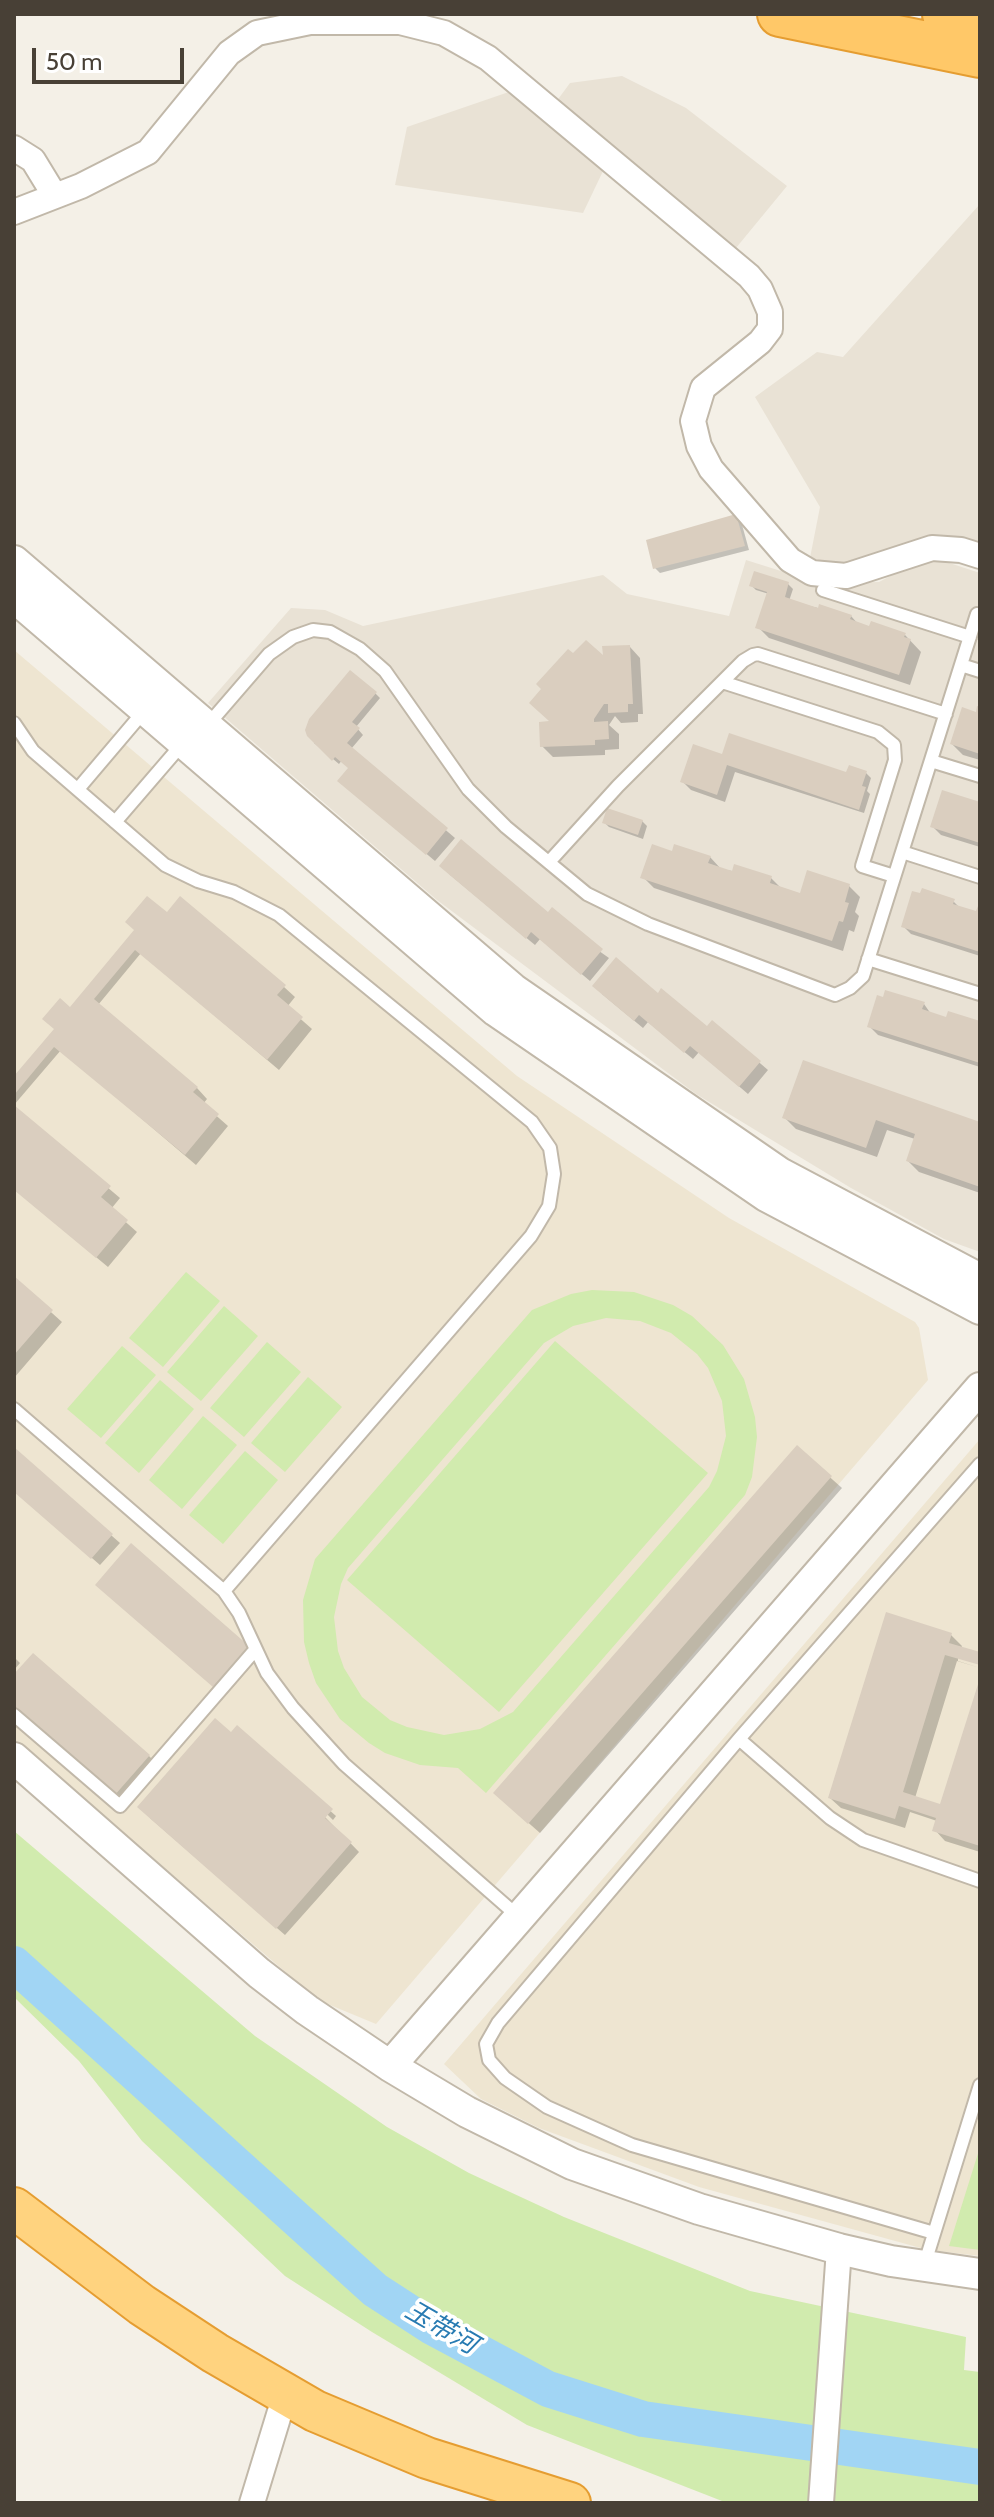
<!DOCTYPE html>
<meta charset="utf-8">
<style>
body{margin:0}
#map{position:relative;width:994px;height:2517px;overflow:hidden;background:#f4f0e7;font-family:Cabin,sans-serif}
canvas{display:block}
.frame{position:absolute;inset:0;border:16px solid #484036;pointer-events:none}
.scale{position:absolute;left:32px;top:48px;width:152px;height:36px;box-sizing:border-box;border:4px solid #484036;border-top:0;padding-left:10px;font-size:24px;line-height:28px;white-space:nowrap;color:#484036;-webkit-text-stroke:6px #fff;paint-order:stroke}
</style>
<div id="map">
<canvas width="994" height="2517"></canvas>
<div class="frame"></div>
<div class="scale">50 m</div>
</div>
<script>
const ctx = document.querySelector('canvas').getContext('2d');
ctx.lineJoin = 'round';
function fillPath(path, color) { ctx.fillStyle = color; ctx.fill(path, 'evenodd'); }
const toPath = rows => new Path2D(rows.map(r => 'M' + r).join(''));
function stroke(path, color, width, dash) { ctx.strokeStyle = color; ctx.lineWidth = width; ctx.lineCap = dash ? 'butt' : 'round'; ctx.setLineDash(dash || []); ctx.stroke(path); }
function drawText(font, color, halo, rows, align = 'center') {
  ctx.font = font + ' Cabin,"Noto Sans SC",sans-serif'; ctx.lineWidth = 7; ctx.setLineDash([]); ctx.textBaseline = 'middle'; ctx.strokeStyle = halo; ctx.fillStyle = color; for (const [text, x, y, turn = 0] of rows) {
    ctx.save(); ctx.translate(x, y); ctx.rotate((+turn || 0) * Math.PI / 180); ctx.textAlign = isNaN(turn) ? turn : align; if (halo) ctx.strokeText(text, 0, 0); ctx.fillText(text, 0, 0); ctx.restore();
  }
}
const residential = toPath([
 [622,76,686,108,787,186,722,265,604,169,583,213,395,185,407,127,532,84,556,102,570,83],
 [980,204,980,551,853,568,809,563,820,507,755,397,817,352,843,357],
 [928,556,980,573,980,1252,944,1239,851,1188,696,1094,437,900,208,703,291,608,325,610,363,626,603,575,627,594,729,616,746,560,819,583,879,582]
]);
const education = toPath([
 [14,650,517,1076,729,1218,915,1322,919,1328,928,1380,376,2024,318,2000,14,1739],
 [980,1439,980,2256,928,2250,699,2187,539,2128,481,2099,444,2064]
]);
const green = toPath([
 [186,1272,220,1301,163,1367,129,1338],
 [592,1290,634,1292,673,1305,692,1316,723,1345,744,1379,755,1417,757,1437,752,1477,745,1495,486,1793,458,1768,420,1765,385,1753,369,1743,340,1719,316,1683,309,1663,304,1642,303,1600,315,1559,532,1310,571,1294],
 [606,1318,640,1321,671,1333,697,1354,708,1368,722,1401,726,1436,717,1471,709,1487,513,1712,480,1729,444,1735,407,1727,390,1720,362,1697,344,1668,338,1651,334,1617,341,1584,348,1568,544,1343,573,1326],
 [224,1306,258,1336,201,1401,167,1372],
 [555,1341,708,1473,499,1712,347,1580],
 [267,1342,301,1372,244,1437,210,1408],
 [122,1346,156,1375,101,1438,67,1409],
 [308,1377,342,1407,285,1472,251,1443],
 [160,1380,194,1409,139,1473,105,1443],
 [203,1416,237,1445,182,1509,149,1480],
 [245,1451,278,1480,223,1544,189,1515],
 [14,1831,255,2036,387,2127,469,2173,564,2217,750,2291,966,2337,964,2370,980,2372,980,2503,722,2501,527,2425,372,2332,285,2276,142,2141,79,2061,14,1997],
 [980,2147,980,2250,949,2246]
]);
const shadow = toPath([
 [736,516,741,521,749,550,660,573,655,568],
 [788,584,793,589,789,601,851,616,858,624,905,635,921,652,910,685,769,638,758,627,769,594,756,590,751,585],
 [630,647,640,658,643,714,638,714,638,722,621,723,615,716,609,725,619,734,619,749,605,750,605,755,553,757,542,746,553,723,573,656,605,660],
 [375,693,380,698,356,727,363,735,351,749,455,838,435,861,348,788,351,768,342,760,339,764,314,743],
 [980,709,980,760,963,755,952,744],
 [723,757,845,773,866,773,871,778,867,791,870,794,864,813,735,772,725,802,691,790,683,782],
 [980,804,980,847,941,835,933,827],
 [642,821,647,826,643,839,609,827,604,822],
 [673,853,710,857,721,869,771,878,782,889,801,896,849,886,860,897,855,912,859,916,854,932,849,930,843,951,654,888,643,877],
 [449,874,548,915,609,958,590,981,540,939,535,945],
 [953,901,961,909,977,914,980,908,980,956,911,934,903,926],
 [167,914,284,987,295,997,287,1007,312,1029,279,1070,141,953,98,1005,197,1088,207,1099,203,1104,228,1126,196,1165,61,1050,14,1105,14,1079,136,931],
 [602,994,658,995,707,1029,712,1022,768,1070,748,1094,699,1052,693,1059,648,1022,643,1028],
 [924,1004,931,1014,947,1019,980,1023,980,1067,878,1035,870,1027],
 [804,1063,980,1125,980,1193,919,1172,908,1161,915,1139,887,1130,877,1157,796,1129,785,1118],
 [14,1108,120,1198,111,1209,137,1232,108,1267,14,1189],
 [14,1279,62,1322,14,1378],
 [797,1448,842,1488,540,1833,507,1804],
 [14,1450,120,1543,100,1565,14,1490],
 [109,1595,247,1647,258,1658,225,1696],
 [951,1635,962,1646,961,1649,980,1655,980,1663,958,1656,958,1661,980,1668,957,1661,915,1798,941,1808,980,1682,980,1852,945,1841,935,1830,937,1821,910,1812,905,1828,841,1808,830,1798],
 [14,1657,20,1663,14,1670],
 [14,1677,149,1756,160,1767,126,1805,14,1707],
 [237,1728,336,1816,333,1820,327,1814,324,1816,359,1852,285,1935,150,1818,238,1741]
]);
const river = toPath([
 [14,1964,375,2290,432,2327,548,2389,643,2419,980,2467]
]);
const building = toPath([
 [736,514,745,546,653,569,646,540],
 [754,571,789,582,785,597,818,608,819,604,852,615,850,619,869,626,871,621,906,633,904,637,911,639,899,675,755,628,767,592,749,586],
 [586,640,603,655,602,646,630,645,633,704,628,704,628,712,608,713,608,704,604,704,594,719,594,722,608,721,609,739,595,740,595,745,540,747,539,722,549,721,529,703,541,689,536,684,568,649,573,653],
 [350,670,377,692,352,722,360,728,347,743,448,828,426,855,337,781,348,768,335,757,332,761,307,736,305,730,309,719],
 [977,706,980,707,980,754,950,744,962,707,976,712],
 [729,733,846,772,849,765,867,771,862,786,866,787,859,810,727,765,717,795,680,782,693,744,722,754],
 [942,790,980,802,980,843,930,827],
 [607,808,643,820,638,835,602,823],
 [461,839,548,912,552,907,603,949,581,975,531,932,526,939,439,866],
 [652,844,672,851,674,844,711,856,708,863,732,871,734,864,772,876,770,883,800,893,807,870,850,884,845,902,849,903,843,922,839,921,832,941,640,878],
 [922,888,955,899,953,904,976,911,980,901,980,952,901,927,912,891,920,893],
 [147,896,167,912,180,896,286,985,277,995,303,1017,267,1060,135,950,94,999,198,1087,193,1092,219,1114,185,1155,54,1047,14,1095,14,1076,54,1029,42,1019,60,998,70,1007,134,930,125,922],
 [616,957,658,993,661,988,707,1026,712,1020,761,1061,739,1087,690,1046,684,1053,639,1015,634,1021,592,986],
 [885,990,925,1002,922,1009,946,1017,948,1011,980,1021,980,1063,867,1027,877,995,883,997],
 [803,1060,980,1122,980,1187,906,1161,915,1134,876,1120,866,1148,782,1118],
 [14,1105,111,1186,101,1197,128,1220,96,1258,14,1190],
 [14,1276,53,1310,14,1355],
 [797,1445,832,1476,528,1824,493,1793],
 [14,1447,113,1534,91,1559,14,1492],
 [131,1543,249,1646,213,1687,95,1585],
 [886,1612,952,1633,949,1643,980,1652,980,1665,945,1655,903,1792,940,1804,980,1678,980,1846,932,1831,936,1818,899,1806,895,1819,828,1798],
 [33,1653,150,1755,114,1796,14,1709,14,1674],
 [215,1718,231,1732,237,1725,333,1809,325,1818,352,1842,276,1929,137,1807]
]);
const service = toPath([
 [823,590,970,637],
 [961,665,980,671],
 [722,682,878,732,894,745,895,760,862,866,894,876],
 [14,723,33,751,165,865,198,881,234,892,279,915,532,1122,550,1148,554,1174,549,1206,531,1236,224,1591,14,1409],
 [206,727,269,654,293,637,313,630,330,632,360,649,385,671,468,789,506,827,587,894,648,924,835,995,850,988,863,976,977,614],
 [931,761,980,776],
 [78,789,145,710],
 [115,822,183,743],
 [902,852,980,877],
 [549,862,618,786,743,661,753,655,758,654,946,714],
 [868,959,980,994],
 [224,1591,239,1613,267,1673,293,1708,344,1764,520,1918],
 [14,1715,120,1806,255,1650],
 [739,1739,830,1818,863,1840,980,1881],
 [934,2233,632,2145,547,2107,505,2078,489,2060,486,2044,498,2023,739,1739,980,1464],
 [924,2266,980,2085]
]);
const minor = toPath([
 [14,148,33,160,55,196],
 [14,212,81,186,148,152,229,53,257,33,310,22,400,22,444,33,488,58,749,276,760,289,770,312,770,329,760,342,703,388,693,421,699,446,711,469,790,560,812,573,846,576,932,548,961,550,980,556],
 [252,2503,285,2395],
 [821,2503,839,2249]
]);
const tertiary = toPath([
 [14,561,513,989,780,1173,980,1279],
 [14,597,496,1011,766,1196,980,1309],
 [14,1758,259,1973,307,2010,390,2066,467,2112,572,2164,699,2209,839,2249,891,2261,980,2274],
 [390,2066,980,1388]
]);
const trunk = toPath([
 [14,2208,142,2305,215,2353,315,2411,427,2458,570,2503]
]);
const motorway = toPath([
 [780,14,980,55],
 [945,14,980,22]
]);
const waterNames = [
 ["玉带河",441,2328,30]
];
fillPath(residential, '#e9e2d5');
fillPath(education, '#eee5d1');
fillPath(green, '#d1ebae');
fillPath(shadow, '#0003');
stroke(river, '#a1d5f4', 36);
fillPath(building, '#dacebf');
stroke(service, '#c1b8a9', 16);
stroke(minor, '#c1b8a9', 28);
stroke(tertiary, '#c1b8a9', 34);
stroke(trunk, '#e59d31', 44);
stroke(motorway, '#e59d31', 48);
stroke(service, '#fff', 12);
stroke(minor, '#fff', 24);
stroke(tertiary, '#fff', 30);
stroke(trunk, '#ffd37f', 40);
stroke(motorway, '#ffc868', 44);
drawText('italic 26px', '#287bb2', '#fff', waterNames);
</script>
